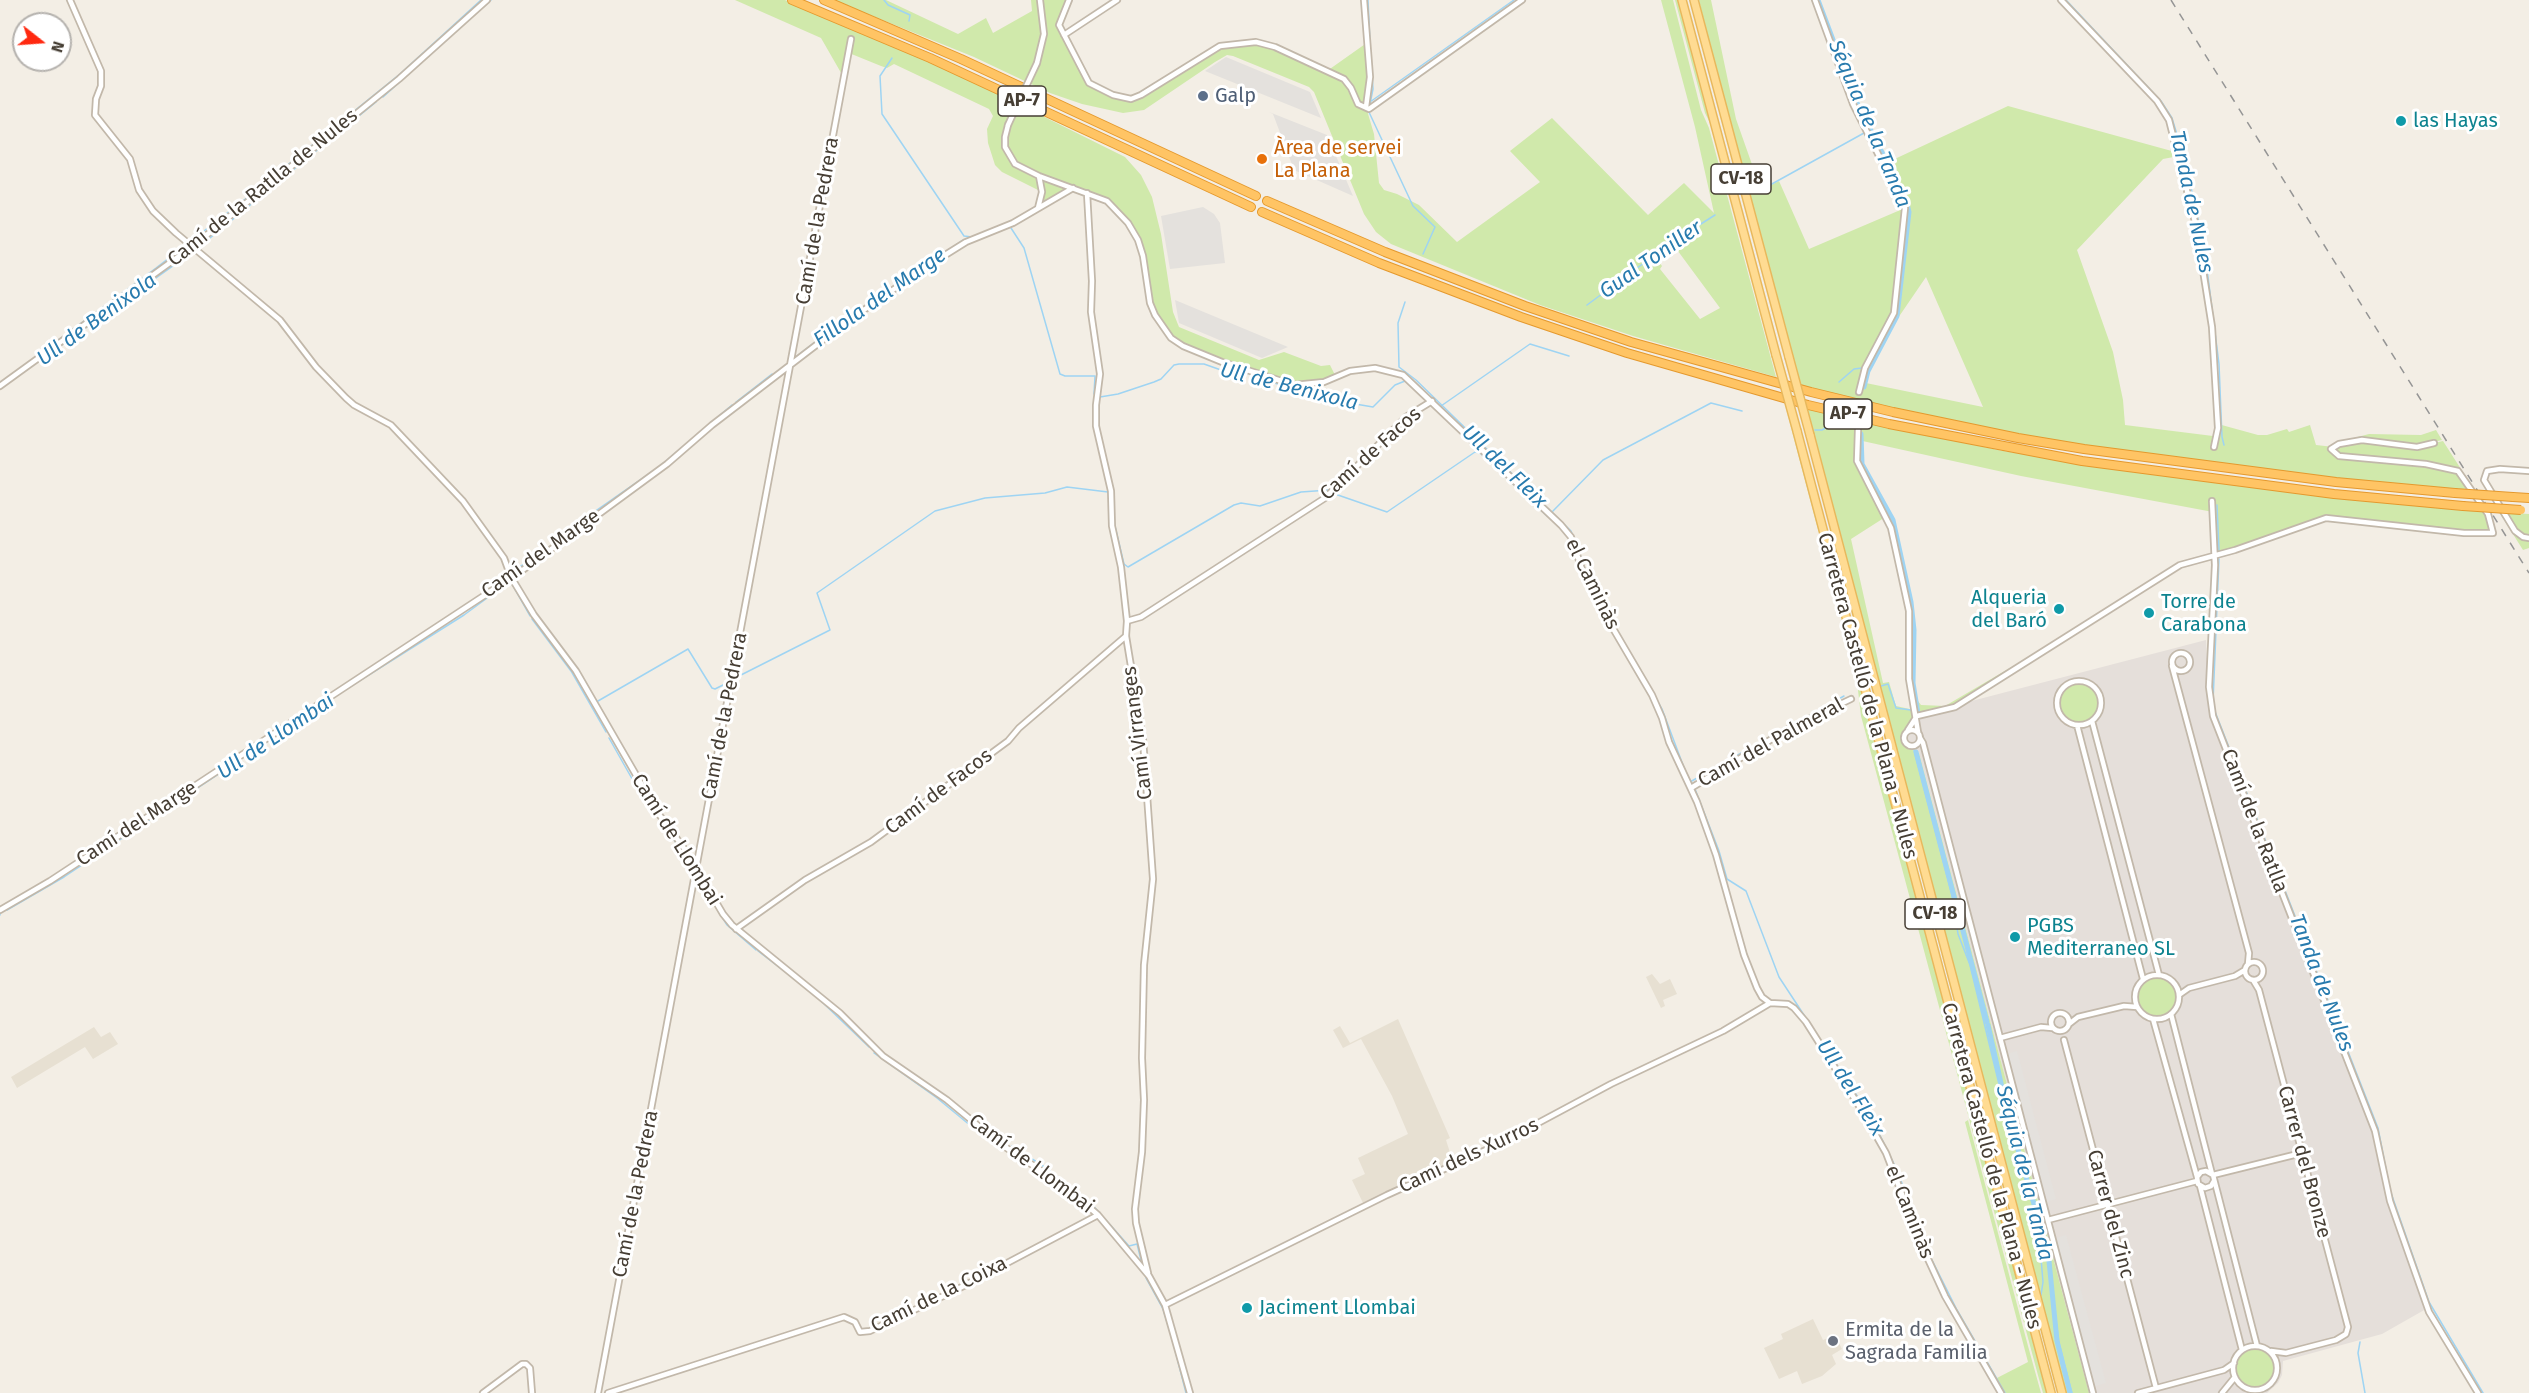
<!DOCTYPE html>
<meta charset="utf-8">
<style>
body{margin:0}
#map{position:relative;width:2529px;height:1393px;overflow:hidden;background:#f3eee5;font-family:"Fira Sans",sans-serif}
canvas{display:block}
.north{position:absolute;left:12px;top:12px;width:60px;height:60px;box-sizing:border-box;background:#fff;border:2px solid #b5b2ae;border-radius:50%;rotate:107deg;font-size:16px;font-weight:700;line-height:24px;text-align:center;color:#463e34}
.north::after{content:'';display:block;margin:auto;width:21px;height:27px;background:#ff2910;clip-path:polygon(50% 0,100% 100%,50% 72%,0 100%)}
</style>
<div id="map">
<canvas width="2529" height="1393"></canvas>
<div class="north">N</div>
</div>
<script>
const ctx = document.querySelector('canvas').getContext('2d');
ctx.lineJoin = 'round';
function fillPath(path, color) { ctx.fillStyle = color; ctx.fill(path, 'evenodd'); }
const toPath = rows => new Path2D(rows.map(r => 'M' + r).join(''));
function stroke(path, color, width, dash) { ctx.strokeStyle = color; ctx.lineWidth = width; ctx.lineCap = dash ? 'butt' : 'round'; ctx.setLineDash(dash || []); ctx.stroke(path); }
function drawText(font, color, halo, rows, align = 'center') {
  ctx.font = font + ' "Fira Sans",sans-serif'; ctx.lineWidth = 6; ctx.setLineDash([]); ctx.textBaseline = 'middle'; ctx.strokeStyle = halo; ctx.fillStyle = color; for (const [text, x, y, turn = 0] of rows) {
    ctx.save(); ctx.translate(x, y); ctx.rotate((+turn || 0) * Math.PI / 180); ctx.textAlign = isNaN(turn) ? turn : align; if (halo) ctx.strokeText(text, 0, 0); ctx.fillText(text, 0, 0); ctx.restore();
  }
}
const residential = toPath([
 [1652,974,1660,984,1670,979,1677,994,1663,1000,1665,1006,1661,1008,1646,977],
 [1398,1019,1450,1138,1446,1140,1453,1162,1363,1203,1352,1180,1365,1174,1358,1158,1408,1134,1392,1096,1361,1039,1343,1048,1333,1030,1340,1026,1350,1043],
 [94,1027,101,1037,110,1032,118,1044,93,1059,85,1047,17,1088,11,1077],
 [1813,1319,1823,1340,1835,1335,1842,1349,1832,1355,1836,1364,1822,1376,1802,1384,1797,1371,1779,1379,1764,1348,1783,1339,1781,1334]
]);
const industrial = toPath([
 [2206,640,2210,716,2374,1132,2389,1207,2426,1309,2382,1334,2283,1361,2282,1375,2278,1383,2267,1393,2089,1393,1919,753,1906,747,1901,737,1914,716]
]);
const green = toPath([
 [735,0,785,0,954,72,1125,157,1141,175,1152,197,1161,234,1173,312,1179,327,1259,360,1284,352,1321,366,1330,365,1336,377,1304,385,1285,383,1183,346,1171,338,1151,303,1143,256,1128,223,1107,201,1073,188,1038,209,1042,192,1002,172,995,165,988,143,987,129,993,116,989,109,894,64,887,68,881,66,849,53,844,78,821,38],
 [833,0,886,0,958,34,986,18,993,33,1032,11,1031,0,1068,0,1059,25,1082,71,1095,88,1131,99,1225,45,1264,44,1327,71,1368,42,1370,77,1366,107,1374,134,1379,183,1384,190,1397,194,1419,205,1457,242,1540,182,1510,151,1552,118,1648,215,1684,183,1714,213,1695,127,1661,0,1673,0,1701,110,1709,128,1776,377,1633,336,1540,305,1391,244,1376,232,1364,214,1314,92,1309,87,1233,56,1227,55,1215,62,1144,110,1123,113,1082,104,1050,93,974,57],
 [1672,243,1720,308,1700,319,1660,269,1662,266,1654,255],
 [1675,0,1680,0,1780,378,1778,377,1712,127,1705,113],
 [1699,0,1711,0,1736,119,1761,190,1779,181,1809,249,1905,208,1884,164,2008,106,2179,153,2179,156,2163,159,2077,250,2113,352,2123,400,2125,425,2213,436,2217,436,2218,424,2258,435,2267,435,2287,429,2289,432,2310,425,2316,445,2334,447,2346,440,2369,434,2421,435,2436,430,2442,440,2417,446,2407,446,2417,447,2443,441,2475,491,2317,477,2098,448,1944,420,1800,387,1718,80],
 [1926,277,1983,407,1861,382,1865,368,1892,320,1898,318],
 [1784,401,1824,545,2048,1393,2043,1393,2039,1379,1861,716,1856,673],
 [1805,406,1998,450,2132,472,2374,501,2485,511,2493,533,2465,533,2326,518,2255,543,2215,554,2213,512,2021,476,1858,440,1857,461,1887,516,1851,539,1883,683,1889,682,1896,706,1914,710,1912,699,1918,701,1921,705,1945,706,2061,638,1960,704,1913,719,1901,737,1906,747,1919,753,2089,1393,2065,1393],
 [2499,512,2529,514,2529,548,2523,550],
 '2059 703a20 20 0 1 1 40 0a20 20 0 1 1-40 0Z',
 '2137 997a20 20 0 1 1 40 0a20 20 0 1 1-40 0Z',
 [1968,1120,2028,1346,2041,1393,2003,1393,1995,1379,2028,1362,1965,1122],
 '2236 1368a19 19 0 1 1 38 0a19 19 0 1 1-38 0Z'
]);
const parking = toPath([
 [1226,57,1310,92,1321,118,1205,71],
 [1269,112,1327,135,1353,196,1294,170,1273,114],
 [1203,207,1214,214,1220,223,1225,263,1170,269,1161,216],
 [1175,300,1288,347,1262,358,1179,323],
 [2017,1051,2056,1199,2046,1202,2007,1054],
 [2066,1235,2106,1383,2095,1386,2056,1238]
]);
const stream = toPath([
 [884,0,888,5,910,15,909,21],
 [1368,0,1371,65],
 [2066,0,2161,101,2172,118,2185,161,2204,245,2219,364,2222,437,2224,445],
 [892,58,880,76,882,114,964,236,972,237,984,233],
 [383,97,491,0],
 [1370,102,1514,0],
 [1370,104,1373,89,1372,75],
 [1368,110,1413,206,1435,227,1423,254],
 [1761,190,1864,133],
 [1011,228,1024,248,1060,374,1065,376,1095,376,1094,394],
 [199,247,376,102],
 [1405,302,1398,323,1399,367,1416,380,1571,531,1582,560],
 [1587,305,1671,243,1715,215],
 [797,356,842,321,963,240],
 [775,373,787,364],
 [1839,382,1854,369,1862,368],
 [0,383,156,268,244,200,400,74,481,0],
 [0,389,194,251],
 [1100,397,1118,394,1154,382,1161,379,1174,365,1179,364,1204,364,1221,370,1244,372,1314,397,1373,407,1395,385,1405,381],
 [736,402,772,374],
 [1441,406,1530,344,1569,356],
 [1815,430,1822,430,1829,426],
 [1114,494,1114,515],
 [1335,494,1387,512,1475,452,1480,453,1547,516],
 [2217,505,2219,550],
 [594,512,660,466,732,405],
 [1552,512,1603,460,1711,403,1742,411],
 [1114,522,1124,564,1128,567,1234,505,1241,503,1260,506,1301,492,1329,490],
 [1584,567,1586,576,1662,709,1686,773],
 [512,575,514,570,535,558,592,514],
 [532,619,571,671,606,732],
 [737,677,830,630,817,593,935,511,985,498,1045,493,1067,487,1108,492],
 [1881,686,1888,684,1896,708,1911,710],
 [598,701,688,649,712,688,715,689,727,683],
 [2213,702,2219,559],
 [2214,709,2378,1128,2390,1190,2429,1302,2483,1393],
 [1798,722,1844,696],
 [609,738,635,784],
 [1914,750,1952,895,1958,934,1970,965,2006,1113,2038,1223,2043,1282,2041,1295],
 [1690,782,1775,734],
 [636,786,681,850],
 [1695,789,1719,851,1727,879,1746,891,1779,977,1871,1117,1897,1170,1927,1250,1957,1310,2005,1393],
 [686,856,690,861],
 [699,879,727,925,756,950],
 [7,910,64,877,348,688,464,615,509,582,512,584,530,616],
 [0,915,0,914],
 [758,951,805,987],
 [820,1000,869,1047],
 [874,1053,937,1098,994,1145],
 [1012,1146,1046,1168,1088,1200,1129,1246,1137,1244,1141,1260],
 [2048,1260,2059,1343,2072,1393],
 [1146,1278,1163,1309,1170,1332],
 [2360,1342,2358,1353,2365,1393],
 [1174,1346,1186,1393]
]);
const canal = toPath([
 [1818,0,1856,101,1906,200,1909,212,1897,316,1868,371,1864,387],
 [1861,434,1862,464,1893,520,1911,602,1914,630,1913,683,1918,714],
 [1916,752,1987,1022],
 [1988,1025,2009,1119,2042,1231,2049,1261,2057,1341,2070,1393]
]);
const street = toPath([
 [70,0,101,71,101,86,96,99,95,115,130,159,139,190,153,211,176,233,280,320,316,367,346,398,354,405,391,425,463,501,504,558,511,577,534,615,576,671,658,813,686,851,723,914,732,925,840,1013,883,1056,947,1100,999,1143,1066,1187,1098,1215,1149,1276,1165,1305,1190,1393],
 [1069,0,1059,25,1089,83,1113,95,1131,99,1141,95,1220,46,1256,42,1275,47,1344,79,1351,88,1358,104,1369,109,1522,0],
 [1364,0,1370,77,1366,107],
 [1815,0,1853,104,1905,208,1894,313,1865,368,1859,392],
 [2061,0,2157,101,2169,120,2196,226,2212,327,2218,428,2214,447],
 [1064,35,1117,0],
 [1037,63,1044,34,1040,0],
 [1008,125,1005,137,1005,147,1015,164,1039,176,1107,201,1128,223,1138,240,1143,256,1150,303,1155,315,1171,338,1183,346,1222,362,1294,385,1324,382,1350,371,1375,368,1403,375,1561,525,1571,537,1585,578,1594,596,1652,695,1662,718,1669,742,1697,802,1716,855,1744,955,1757,988,1762,997,1770,1003,1788,1004,1794,1008,1806,1022,1861,1109,1886,1153,1922,1246,1945,1296,2001,1393],
 [1087,193,1092,281,1091,312,1100,374,1096,405,1096,426,1111,491,1112,526,1121,567,1127,621,1126,636,1143,739,1153,879,1144,965,1142,1058,1144,1100,1142,1152,1135,1209,1136,1223,1148,1273],
 [1038,208,1042,192,1039,176],
 [0,386,193,246,399,79,487,0],
 [1858,430,1857,461,1891,528,1909,611,1909,679,1918,732],
 [2529,471,2500,469,2487,471,2484,480,2515,531,2523,537,2529,538],
 [2212,501,2215,565,2209,687,2213,716,2375,1131,2390,1201,2429,1312,2478,1393],
 [1127,621,1141,617,1325,498,1406,417,1432,401],
 '2172 662a9 9 0 1 1 18 0a9 9 0 1 1-18 0Z',
 [2172,666,2249,953,2248,964],
 '2057 703a22 22 0 1 1 44 0a22 22 0 1 1-44 0Z',
 [1917,716,1955,707,2180,565,2235,550,2326,518,2464,533,2493,533,2488,514,2458,471,2426,464,2339,456,2331,449,2339,444,2362,440,2417,447,2434,443],
 [2092,721,2159,975],
 [2077,725,2143,979],
 '1904 738a8 8 0 1 1 16 0a8 8 0 1 1-16 0Z',
 [1908,730,1917,716],
 [1920,738,1923,743,2093,1393],
 [1691,788,1790,728,1851,699],
 [0,910,50,881,520,572,667,464,712,425,845,323,926,267,966,242,1013,223,1073,188],
 [736,929,805,880,871,842,1008,741,1019,728,1126,636],
 '2245 971a9 9 0 1 1 18 0a9 9 0 1 1-18 0Z',
 '2135 997a22 22 0 1 1 44 0a22 22 0 1 1-44 0Z',
 [2253,980,2259,990,2348,1327,2346,1334,2336,1340,2286,1353,2271,1351],
 [2179,995,2189,988,2235,976,2245,970],
 '2051 1022a9 9 0 1 1 18 0a9 9 0 1 1-18 0Z',
 [2171,1014,2212,1174],
 [2153,1019,2197,1177],
 [2069,1024,2078,1017,2124,1006,2137,1007],
 [2000,1038,2041,1027,2052,1028],
 [2064,1040,2156,1388],
 [2213,1175,2302,1153],
 [2214,1181,2211,1186,2205,1188,2198,1184,2197,1177,2201,1172,2206,1171,2213,1175,2257,1346],
 [2200,1186,2242,1350],
 [2048,1220,2197,1181],
 [1165,1305,1387,1195,1497,1145,1611,1084,1723,1031,1770,1003],
 '2233 1368a22 22 0 1 1 44 0a22 22 0 1 1-44 0Z',
 [483,1393,522,1364,526,1364,530,1368,532,1393],
 [598,1393,851,39],
 [608,1393,844,1317,855,1322,860,1332,870,1331,956,1290,1098,1215],
 [2138,1393,2224,1370,2234,1363],
 [2222,1393,2235,1377]
]);
const primary = toPath([
 [1682,0,1776,355],
 [1694,0,1789,357],
 [1797,431,2051,1393],
 [1810,435,2062,1393]
]);
const highway = toPath([
 [792,0,930,58,1251,207],
 [824,0,961,59,1256,196],
 [1267,201,1385,252,1525,306,1631,342,1811,392,1893,412,2018,438,2084,449,2336,482,2455,493],
 [1262,212,1379,263,1521,317,1627,353,1808,405,1889,424,2082,461,2334,494,2463,506],
 [2513,497,2529,498]
]);
const rail = toPath([
 [2171,0,2529,573]
]);
const streetBridge = toPath([
 [1008,125,1037,63]
]);
const primaryBridge = toPath([
 [1776,355,1797,431],
 [1789,357,1810,435]
]);
const highwayBridge = toPath([
 [2455,493,2513,497],
 [2463,506,2521,510]
]);
const markers = [
 [1203,96,6,"#5c6f8a"],
 [2401,121,6,"#0f9aa8"],
 [1262,159,6,"#e8710a"],
 [2059,609,6,"#0f9aa8"],
 [2149,613,6,"#0f9aa8"],
 [2015,937,6,"#0f9aa8"],
 [1247,1308,6,"#0f9aa8"],
 [1833,1341,6,"#6b7280"]
];
const shields = [
 [1022,101,48],
 [1741,179,60],
 [1848,414,48],
 [1935,914,60]
];
const shieldNames = [
 ["AP-7",1022,101],
 ["CV-18",1741,179],
 ["AP-7",1848,414],
 ["CV-18",1935,914]
];
const serviceNames = [
 ["Galp",1215,96]
];
const cultureNames = [
 ["las Hayas",2413,121],
 ["Alqueria",2047,598,"right"],
 ["del Baró",2047,621,"right"],
 ["Torre de",2161,602],
 ["Carabona",2161,625],
 ["PGBS",2027,926],
 ["Mediterraneo SL",2027,949],
 ["Jaciment Llombai",1259,1308]
];
const foodNames = [
 ["Àrea de servei",1274,148],
 ["La Plana",1274,171]
];
const streetNames = [
 ["Camí de la Ratlla de Nules",263,188,-39],
 ["Camí de la Pedrera",818,221,-80],
 ["Camí de Facos",1371,454,-42],
 ["Camí del Marge",541,554,-35],
 ["el Caminàs",1592,584,64],
 ["Carretera Castelló de la Plana - Nules",1867,696,75],
 ["Camí de la Pedrera",725,716,-79],
 ["Camí Virranges",1138,733,-97],
 ["Camí del Palmeral",1771,743,-29],
 ["Camí de Facos",939,792,-37],
 ["Camí de la Ratlla",2254,821,69],
 ["Camí del Marge",137,824,-33],
 ["Camí de Llombai",676,840,58],
 ["Camí dels Xurros",1469,1156,-25],
 ["Carrer del Bronze",2304,1162,75],
 ["Camí de Llombai",1031,1164,37],
 ["Carretera Castelló de la Plana - Nules",1991,1166,75],
 ["Camí de la Pedrera",636,1194,-79],
 ["el Caminàs",1909,1212,68],
 ["Carrer del Zinc",2110,1214,75],
 ["Camí de la Coixa",939,1295,-26]
];
const worshipNames = [
 ["Ermita de la",1845,1330],
 ["Sagrada Familia",1845,1353]
];
const waterNames = [
 ["Séquia de la Tanda",1869,124,67],
 ["Tanda de Nules",2191,202,78],
 ["Gual Toniller",1651,260,-35],
 ["Fillola del Marge",880,298,-35],
 ["Ull de Benixola",97,320,-36],
 ["Ull de Benixola",1289,387,14],
 ["Ull del Fleix",1504,467,44],
 ["Ull de Llombai",276,737,-34],
 ["Tanda de Nules",2321,983,69],
 ["Ull del Fleix",1850,1088,58],
 ["Séquia de la Tanda",2024,1173,76]
];
fillPath(residential, '#e7e0d2');
fillPath(industrial, '#e5dfda');
fillPath(green, '#d0e9ab');
fillPath(parking, '#e4e1dd');
stroke(stream, '#9ed4f3', 1.5);
stroke(canal, '#9ed4f3', 5);
stroke(street, '#c2b8aa', 8);
stroke(primary, '#e8b85d', 10);
stroke(highway, '#e4992e', 10);
stroke(street, '#fff', 4.5);
stroke(primary, '#ffdb92', 7);
stroke(highway, '#ffc464', 8);
stroke(rail, '#959595', 1.5, [8, 8]);
stroke(streetBridge, '#c2b8aa', 8, []);
stroke(primaryBridge, '#e8b85d', 10, []);
stroke(highwayBridge, '#e4992e', 10, []);
stroke(streetBridge, '#fff', 4.5);
stroke(primaryBridge, '#ffdb92', 7);
stroke(highwayBridge, '#ffc464', 8);
for (const [x, y, r, color] of markers) { const dot = new Path2D(); dot.arc(x, y, r, 0, 2 * Math.PI); ctx.fillStyle = color; ctx.fill(dot); stroke(dot, '#fff', 2); }
for (const [x, y, w] of shields) { const box = new Path2D(); box.roundRect(x - w / 2, y - 15, w, 30, 4.5); ctx.fillStyle = '#fff'; ctx.fill(box); stroke(box, '#463e34', 1.5); }
drawText('bold 18px', '#463e34', null, shieldNames);
drawText('20px', '#4e5e75', '#fff', serviceNames, 'left');
drawText('20px', '#0d838f', '#fff', cultureNames, 'left');
drawText('20px', '#c56008', '#fff', foodNames, 'left');
drawText('20px', '#463e34', '#fff', streetNames);
drawText('20px', '#5b616d', '#fff', worshipNames, 'left');
drawText('italic 21px', '#287bae', '#fff', waterNames);
</script>
